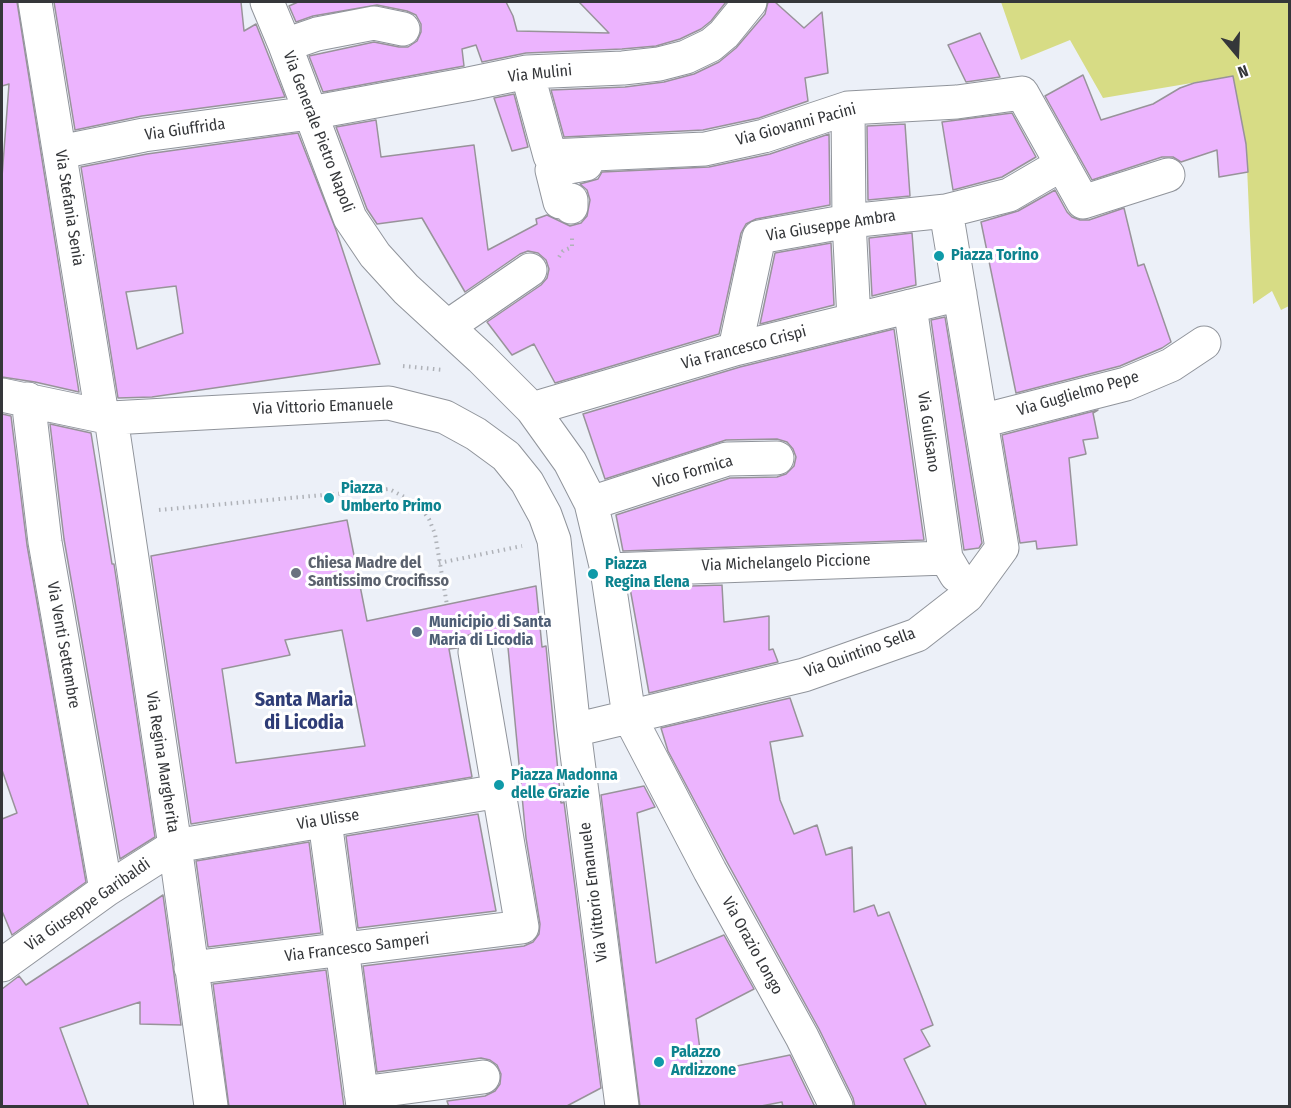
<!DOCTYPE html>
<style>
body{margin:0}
#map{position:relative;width:1291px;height:1108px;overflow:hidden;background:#ecf0f8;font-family:"Fira Sans Condensed",sans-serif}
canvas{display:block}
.frame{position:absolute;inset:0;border:3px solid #35373a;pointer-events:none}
.north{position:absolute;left:1207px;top:24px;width:60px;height:60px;-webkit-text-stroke:4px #fff;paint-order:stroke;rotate:161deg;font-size:16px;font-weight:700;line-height:24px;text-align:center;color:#35373a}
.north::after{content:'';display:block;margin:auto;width:21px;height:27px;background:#35373a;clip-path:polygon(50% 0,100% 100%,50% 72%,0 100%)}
</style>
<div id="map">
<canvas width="1291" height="1108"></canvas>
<div class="frame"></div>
<div class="north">N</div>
</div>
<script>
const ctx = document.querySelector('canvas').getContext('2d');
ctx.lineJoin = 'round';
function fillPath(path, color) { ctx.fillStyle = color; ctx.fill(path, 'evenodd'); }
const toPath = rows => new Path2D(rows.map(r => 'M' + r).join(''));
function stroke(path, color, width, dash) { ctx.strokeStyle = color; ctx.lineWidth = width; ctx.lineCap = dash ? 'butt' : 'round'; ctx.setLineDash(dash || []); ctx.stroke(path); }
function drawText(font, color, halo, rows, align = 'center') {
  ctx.font = font + ' "Fira Sans Condensed",sans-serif'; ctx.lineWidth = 6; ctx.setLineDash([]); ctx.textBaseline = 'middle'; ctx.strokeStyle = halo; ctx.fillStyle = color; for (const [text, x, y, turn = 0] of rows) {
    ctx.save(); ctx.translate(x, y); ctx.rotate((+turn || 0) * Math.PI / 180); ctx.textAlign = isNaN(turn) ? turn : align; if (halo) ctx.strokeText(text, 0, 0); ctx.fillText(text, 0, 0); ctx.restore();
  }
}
const green = toPath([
 [1001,2,1289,2,1289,306,1281,310,1272,291,1253,304,1246,144,1233,76,1103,98,1070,40,1021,60]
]);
const building = toPath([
 [2,2,17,2,79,392,35,382,2,377,2,177,9,84,2,86,2,2],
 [54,2,241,2,244,31,256,24,285,97,142,116,75,130,54,2],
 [298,2,506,2,513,16,517,31,609,33,579,2,726,2,711,21,701,29,680,39,656,46,622,49,526,53,482,62,476,45,462,49,464,66,323,92,309,56,374,42,399,47,408,47,417,41,421,32,421,24,416,15,407,11,377,5,313,16,296,22,289,6,298,2],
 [768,2,775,2,804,28,822,12,828,73,805,78,808,101,759,118,703,130,564,137,551,90,625,87,664,82,694,74,719,62,736,48,765,14,768,2],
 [980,33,1000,77,966,82,948,45,980,33],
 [1083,75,1101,120,1153,104,1180,88,1194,83,1233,76,1246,144,1248,172,1219,177,1217,150,1181,162,1173,157,1162,157,1092,180,1045,96,1083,75],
 [514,94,528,147,512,151,494,98,514,94],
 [1012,113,1036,157,1002,177,953,190,942,122,1012,113],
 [376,120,381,157,474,145,488,250,537,224,536,219,547,215,570,226,581,223,587,216,590,200,587,190,580,184,598,179,602,172,709,167,770,154,829,134,830,205,756,219,746,224,741,233,719,334,555,383,534,344,512,355,487,322,541,285,547,278,549,269,546,260,538,253,528,251,520,254,465,292,422,218,377,224,367,209,336,127,376,120],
 [905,124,910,196,868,200,867,126,905,124],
 [298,133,336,230,380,364,152,397,118,398,81,167,147,154,298,133],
 [176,286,183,333,137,349,126,292,176,286],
 [1055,190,1067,212,1072,217,1080,220,1089,220,1124,208,1138,266,1144,264,1171,342,1162,348,1120,366,1016,393,981,222,1018,211,1055,190],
 [912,233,916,285,872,296,869,238,912,233],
 [831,243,834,305,760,324,775,253,831,243],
 [945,317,982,543,979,548,964,550,931,320,945,317],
 [894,329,924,540,623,551,616,515,730,478,777,477,786,474,794,466,796,457,793,449,787,442,777,439,726,440,605,479,583,414,740,367,894,329],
 [1098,410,1093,413,1098,438,1083,440,1086,454,1069,458,1077,545,1037,549,1036,541,1020,543,1002,435,1098,410],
 [2,414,11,416,27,545,86,882,12,935,2,911,2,819,17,813,2,770,2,414],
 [50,424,91,433,112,564,114,564,155,837,120,859,64,539,50,424],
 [347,520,367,621,536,586,542,647,546,646,561,803,564,802,601,1088,565,1107,449,1107,447,1101,485,1096,495,1091,500,1084,501,1074,497,1065,490,1060,481,1058,377,1072,363,966,524,946,533,942,539,934,540,924,526,838,507,637,490,641,482,635,471,634,463,638,457,648,449,649,472,777,191,824,151,556,347,520],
 [342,630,365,746,236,763,222,669,290,655,285,640,342,630],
 [722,585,724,622,769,616,769,650,773,649,778,662,649,693,630,588,722,585],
 [790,698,803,736,770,742,780,800,794,834,817,825,826,855,852,847,854,912,874,905,878,916,889,912,933,1025,921,1030,930,1046,904,1059,927,1107,855,1107,853,1098,819,1029,727,862,668,751,661,728,790,698],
 [644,786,655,807,637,813,656,963,724,935,754,989,696,1019,703,1073,790,1055,815,1107,783,1107,782,1102,756,1107,640,1107,601,795,644,786],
 [478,814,496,911,358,928,346,836,478,814],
 [309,842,321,933,208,947,196,861,309,842],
 [163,895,181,1025,140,1024,140,1002,60,1028,89,1107,2,1107,2,989,19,976,26,985,163,895],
 [326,970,344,1107,229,1107,213,984,326,970]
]);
const path = toPath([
 [559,257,563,251,572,247,572,238],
 [403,366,444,370],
 [159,510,389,489,418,504,429,519,435,534,447,605],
 [439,563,522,546],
 [506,646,531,640]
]);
const minor = toPath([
 [35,2,102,415],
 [267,2,285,45,350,218,375,255,406,289,481,358,532,409,570,462,591,503,607,570,629,716,710,871,802,1037,836,1106],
 [285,45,317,34,374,23,403,29],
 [527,72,550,156,705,149,764,136,848,108,957,102,1022,93,1083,202,1168,175],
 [848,108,849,221,854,320],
 [60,152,144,135,310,113,469,84,527,72,623,68,659,64,686,57,711,45,724,34,750,2],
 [571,207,571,200,560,202,552,170,586,164],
 [910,306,946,558,956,575],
 [447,327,530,270],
 [735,349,759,237,849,221,946,211,1009,195,1062,164],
 [2,395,111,418,389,403,445,417,476,434,506,456,527,482,545,515,554,540,574,730,622,1106],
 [28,399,45,542,106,890],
 [532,409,735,349,960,294],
 [111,418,175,846,211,1106],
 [981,421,1126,384,1171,365,1204,343],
 [591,503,727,459,777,458],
 [607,570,946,558],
 [574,730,804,675,917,635,967,596,1002,548,946,211],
 [325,821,363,1106],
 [2,965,106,890,175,846,499,791],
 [191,968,522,927,475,652],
 [361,1093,483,1077]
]);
const markers = [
 [939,256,6,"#0f9aa8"],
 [329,498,6,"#0f9aa8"],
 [296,573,6,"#6b7280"],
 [593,574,6,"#0f9aa8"],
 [417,632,6,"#5c6f8a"],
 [499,785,6,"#0f9aa8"],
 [659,1062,6,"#0f9aa8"]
];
const streetNames = [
 ["Via Mulini",540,74,-6],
 ["Via Giovanni Pacini",796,125,-15],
 ["Via Giuffrida",185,130,-8],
 ["Via Generale Pietro Napoli",318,132,69],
 ["Via Stefania Senia",69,208,81],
 ["Via Giuseppe Ambra",831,226,-9],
 ["Via Francesco Crispi",744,348,-15],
 ["Via Guglielmo Pepe",1078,394,-16],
 ["Via Vittorio Emanuele",323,407,-2],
 ["Via Gulisano",928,432,82],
 ["Vico Formica",693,472,-16],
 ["Via Michelangelo Piccione",786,563,-2],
 ["Via Venti Settembre",63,645,80],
 ["Via Quintino Sella",860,653,-20],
 ["Via Regina Margherita",162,762,81],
 ["Via Ulisse",328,820,-9],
 ["Via Vittorio Emanuele",594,892,-97],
 ["Via Giuseppe Garibaldi",88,905,-35],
 ["Via Orazio Longo",752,946,61],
 ["Via Francesco Samperi",357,948,-7]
];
const cultureNames = [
 ["Piazza Torino",951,256],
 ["Piazza",341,489],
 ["Umberto Primo",341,507],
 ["Piazza",605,565],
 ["Regina Elena",605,583],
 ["Piazza Madonna",511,776],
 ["delle Grazie",511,794],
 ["Palazzo",671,1053],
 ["Ardizzone",671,1071]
];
const worshipNames = [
 ["Chiesa Madre del",308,564],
 ["Santissimo Crocifisso",308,582]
];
const serviceNames = [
 ["Municipio di Santa",429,623],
 ["Maria di Licodia",429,641]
];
const quarterNames = [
 ["Santa Maria",304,700],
 ["di Licodia",304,723]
];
fillPath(green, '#d7dc85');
fillPath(building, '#ecb4fe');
stroke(building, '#98939a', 1.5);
stroke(minor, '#90949b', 35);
stroke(path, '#afb2b8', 4, [1.5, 4.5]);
stroke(minor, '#fff', 33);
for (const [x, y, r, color] of markers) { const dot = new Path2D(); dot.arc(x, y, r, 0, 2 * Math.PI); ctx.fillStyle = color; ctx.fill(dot); stroke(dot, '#fff', 2); }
drawText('16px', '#35373a', '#fff', streetNames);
drawText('bold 16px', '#0d838f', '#fff', cultureNames, 'left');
drawText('bold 16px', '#5b616d', '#fff', worshipNames, 'left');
drawText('bold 16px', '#4e5e75', '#fff', serviceNames, 'left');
drawText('bold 20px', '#2e3c76', '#fff', quarterNames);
</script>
